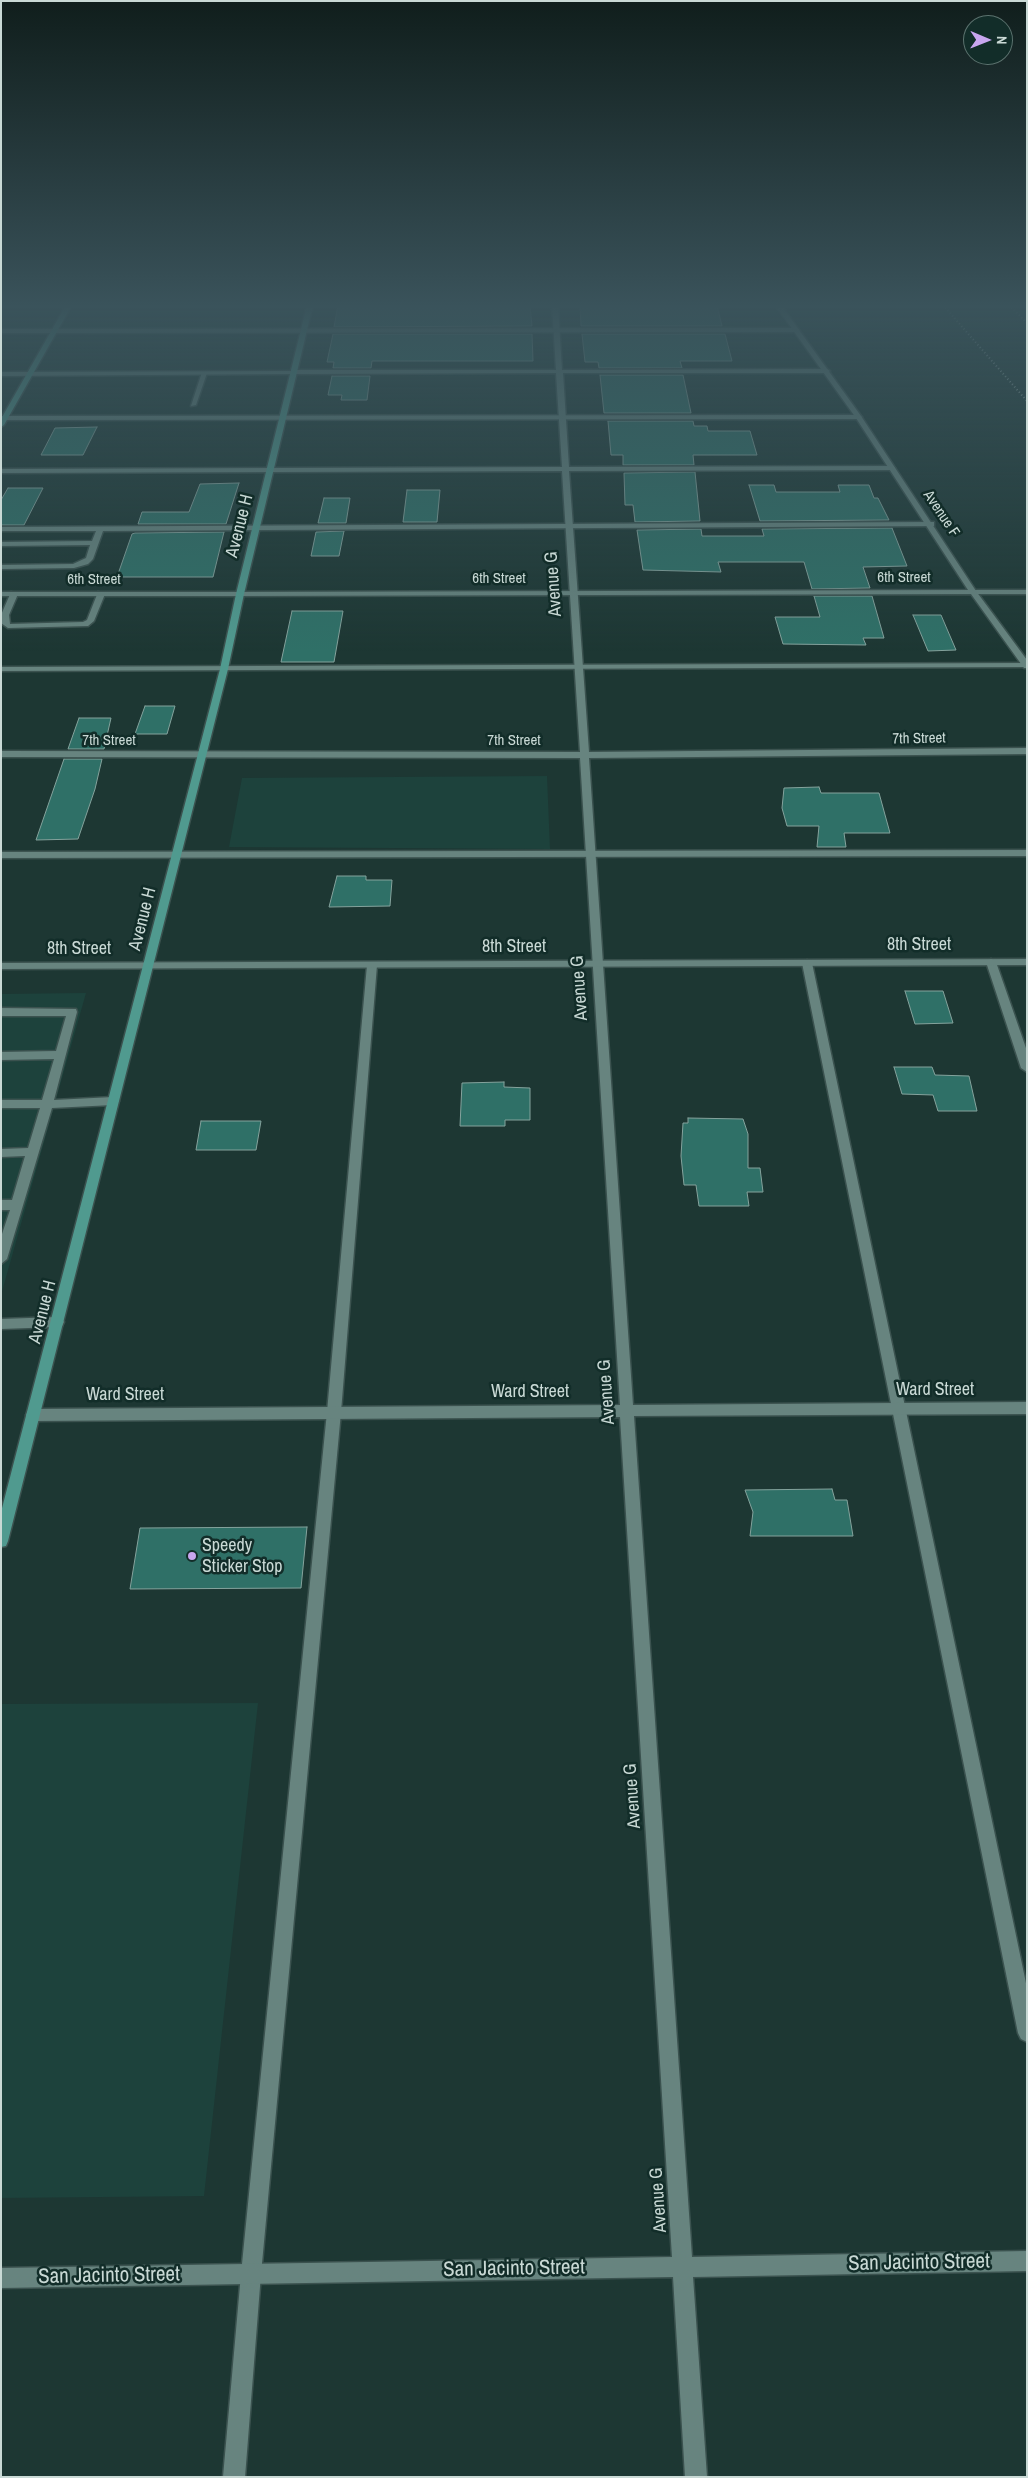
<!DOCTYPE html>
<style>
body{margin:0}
#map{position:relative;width:1028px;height:2478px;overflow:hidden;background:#1d3733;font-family:"Archivo Narrow",sans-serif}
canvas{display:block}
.frame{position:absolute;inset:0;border:2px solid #c9d9d5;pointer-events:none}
.north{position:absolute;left:963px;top:15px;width:50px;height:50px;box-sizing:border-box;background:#122d29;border:1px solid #5b726e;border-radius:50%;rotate:91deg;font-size:14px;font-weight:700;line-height:20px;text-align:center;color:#c9d9d5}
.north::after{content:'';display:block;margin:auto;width:18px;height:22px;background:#c8a6ef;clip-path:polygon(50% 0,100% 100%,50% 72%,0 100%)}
</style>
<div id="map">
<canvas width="1028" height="2478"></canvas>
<div class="frame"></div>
<div class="north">N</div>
</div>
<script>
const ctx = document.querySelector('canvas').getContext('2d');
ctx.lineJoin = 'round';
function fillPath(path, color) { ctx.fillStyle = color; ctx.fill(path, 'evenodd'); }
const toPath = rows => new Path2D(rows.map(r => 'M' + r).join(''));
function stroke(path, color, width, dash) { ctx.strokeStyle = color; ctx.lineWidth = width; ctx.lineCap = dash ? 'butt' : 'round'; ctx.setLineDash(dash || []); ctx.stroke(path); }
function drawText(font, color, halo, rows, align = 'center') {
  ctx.font = font + ' "Archivo Narrow",sans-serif'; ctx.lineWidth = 5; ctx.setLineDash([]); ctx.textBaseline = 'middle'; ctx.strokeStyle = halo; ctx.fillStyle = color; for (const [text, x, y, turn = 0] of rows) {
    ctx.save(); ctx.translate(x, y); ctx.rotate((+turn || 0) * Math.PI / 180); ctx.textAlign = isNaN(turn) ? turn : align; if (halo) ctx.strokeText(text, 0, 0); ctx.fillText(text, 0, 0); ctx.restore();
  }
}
const built = toPath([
 [547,776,550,849,229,847,242,778],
 [86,993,1,1295,1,994],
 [258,1703,204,2196,1,2198,1,1704]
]);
const building = toPath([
 [338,305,530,305,532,326,334,327,338,305],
 [580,305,717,305,722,326,581,326,580,305],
 [333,334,532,334,533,361,372,361,371,368,333,368,334,362,327,362,333,334],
 [582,334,725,334,732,361,680,361,682,368,599,368,598,362,585,362,582,334],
 [600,375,683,375,691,413,604,413,600,375],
 [332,376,370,376,367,400,341,400,342,395,328,395,332,376],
 [608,421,693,421,694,426,707,426,708,431,750,431,757,455,693,455,694,465,623,465,623,455,611,455,608,421],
 [97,427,83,455,41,455,55,428,97,427],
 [695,472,700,521,635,522,633,505,625,505,624,473,695,472],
 [239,483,226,524,138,524,142,512,189,512,200,484,239,483],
 [749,485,774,485,776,492,840,492,838,485,869,485,874,498,878,498,889,520,760,521,749,485],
 [8,488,43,488,24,525,1,525,1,500,8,488],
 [407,490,440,490,437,522,403,522,407,490],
 [324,498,350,498,346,523,318,523,324,498],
 [892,528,907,566,863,567,870,588,812,589,804,562,718,562,721,572,643,570,637,530,701,529,702,536,764,536,762,529,892,528],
 [344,531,339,556,311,556,316,532,344,531],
 [224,532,213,577,117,577,132,534,135,533,224,532],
 [814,596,872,596,884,638,863,638,866,645,783,644,775,617,820,617,814,596],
 [292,611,343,611,334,662,281,662,292,611],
 [913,615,941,615,956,650,928,651,913,615],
 [145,706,175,706,167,734,135,734,145,706],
 [79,718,111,718,104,749,68,749,79,718],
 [64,759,102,759,95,789,78,839,36,840,64,759],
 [819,787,821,793,879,793,890,833,844,833,846,847,817,847,819,826,787,826,782,808,784,788,819,787],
 [337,876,366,876,366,880,392,880,390,906,329,907,337,876],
 [905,991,943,991,953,1023,915,1024,905,991],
 [894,1067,932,1067,935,1075,969,1076,977,1111,938,1111,933,1095,902,1094,894,1067],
 [504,1082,504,1087,530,1088,530,1120,505,1120,505,1126,460,1126,462,1083,504,1082],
 [688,1118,743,1119,748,1134,748,1168,760,1168,763,1192,747,1192,749,1206,699,1206,696,1185,684,1185,681,1156,683,1123,688,1123,688,1118],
 [201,1121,261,1121,256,1150,196,1150,201,1121],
 [832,1489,835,1500,847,1500,853,1536,750,1536,753,1512,745,1490,832,1489],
 [307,1527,301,1588,130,1589,140,1528,307,1527]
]);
const service = toPath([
 [1,329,796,328,799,330,796,332,1,333,1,329],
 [202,372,207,373,196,405,191,406,202,372],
 [1,416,859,415,862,417,859,419,1,420,1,416],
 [931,522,934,522,934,526,103,531,93,559,88,564,74,568,1,569,1,565,73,564,86,558,90,545,1,546,1,542,92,541,96,531,1,531,1,527,931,522],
 [11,592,18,594,9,615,10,624,83,622,87,620,98,592,105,594,94,621,88,626,8,628,1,623,1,615,11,592],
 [1026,663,1026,667,1,671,1,667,1026,663],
 [1027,850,1027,856,1,858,1,852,1027,850],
 [807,960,812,963,1027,1988,1027,2042,1021,2039,1018,2033,802,963,807,960],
 [372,962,377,965,341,1412,261,2274,245,2477,223,2477,241,2274,327,1412,367,965,372,962],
 [1,1008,76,1009,77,1012,54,1100,113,1097,119,1101,113,1105,52,1108,7,1259,1,1264,1,1237,10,1210,1,1210,1,1200,12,1200,25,1156,1,1157,1,1149,28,1148,40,1108,1,1108,1,1100,42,1100,54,1059,1,1060,1,1052,56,1051,66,1016,1,1016,1,1008],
 [57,1317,62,1318,64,1322,62,1326,57,1327,1,1329,1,1319,57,1317]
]);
const minor = toPath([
 [552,305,558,305,562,370,827,369,830,371,827,373,563,373,569,467,892,466,895,468,892,470,569,471,589,752,1027,748,1027,754,589,758,633,1405,1027,1402,1027,1414,634,1416,692,2257,1027,2251,1027,2271,693,2277,707,2477,685,2477,673,2277,1,2288,1,2268,672,2257,620,1417,33,1421,28,1419,26,1415,28,1411,33,1409,620,1405,580,758,1,757,1,751,580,752,562,471,1,473,1,469,562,467,556,373,294,374,291,372,294,370,556,370,552,305],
 [970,590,1027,590,1027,594,973,594,969,592,970,590],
 [1,592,240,592,244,594,240,596,1,596,1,592],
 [991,959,996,962,1027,1051,1027,1072,1021,1068,986,962,991,959]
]);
const tertiary = toPath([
 [775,305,781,305,861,416,976,591,1027,660,1027,668,1024,668,971,594,240,596,236,594,240,592,968,590,856,418,775,305],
 [296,371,294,374,1,376,1,372,296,371],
 [1027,959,1027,965,1,969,1,963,1027,959]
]);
const primary = toPath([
 [66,305,72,305,4,425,1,427,1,419,66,305],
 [307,305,313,305,244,594,228,669,8,1541,6,1546,1,1547,1,1512,220,669,236,594,307,305]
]);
const rail = toPath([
 [943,305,1027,401],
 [1009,305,1027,323]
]);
const markers = [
 [192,1556,5,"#c8a6ef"]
];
const farStreetnames = [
 ["Avenue F",941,514,56],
 ["6th Street",904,578],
 ["6th Street",499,579],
 ["6th Street",94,580],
 ["7th Street",919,739,-1],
 ["7th Street",109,741],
 ["7th Street",514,741]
];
const streetNames = [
 ["Avenue H",240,526,-76],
 ["Avenue G",554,584,-94],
 ["Avenue H",143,919,-76],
 ["8th Street",919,945],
 ["8th Street",514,947],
 ["8th Street",79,949],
 ["Avenue G",580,988,-94],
 ["Avenue H",43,1312,-76],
 ["Ward Street",935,1390],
 ["Ward Street",530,1392],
 ["Avenue G",607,1392,-94],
 ["Ward Street",125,1395],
 ["Avenue G",633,1796,-94],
 ["Avenue G",659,2200,-94]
];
const poiNames = [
 ["Speedy",202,1546],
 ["Sticker Stop",202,1567]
];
const nearStreetnames = [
 ["San Jacinto Street",919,2263,-1],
 ["San Jacinto Street",514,2269,-1],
 ["San Jacinto Street",109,2276,-1]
];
fillPath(built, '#1d423c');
fillPath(building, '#2f7067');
stroke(building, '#85a39d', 1);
stroke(service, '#3b524f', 3);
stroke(minor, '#3b524f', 3);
stroke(tertiary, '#3b524f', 3);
stroke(primary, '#3b524f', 3);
fillPath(service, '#67847f');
fillPath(minor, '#67847f');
fillPath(tertiary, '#67847f');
fillPath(primary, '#509a8f');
stroke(rail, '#a0b3af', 2, [1, 2.5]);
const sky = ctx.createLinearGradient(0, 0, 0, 652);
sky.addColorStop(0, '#101e1c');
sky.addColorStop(0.47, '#3a535b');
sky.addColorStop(1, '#3a535b00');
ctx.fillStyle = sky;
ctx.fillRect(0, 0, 1028, 652);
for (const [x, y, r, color] of markers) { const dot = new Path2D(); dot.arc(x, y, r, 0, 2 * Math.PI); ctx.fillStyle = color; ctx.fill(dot); stroke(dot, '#122d29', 2); }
drawText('15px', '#c9d9d5', '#122d29', farStreetnames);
drawText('18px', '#c9d9d5', '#122d29', streetNames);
drawText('18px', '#c9d9d5', '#122d29', poiNames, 'left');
drawText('21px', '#c9d9d5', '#122d29', nearStreetnames);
</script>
